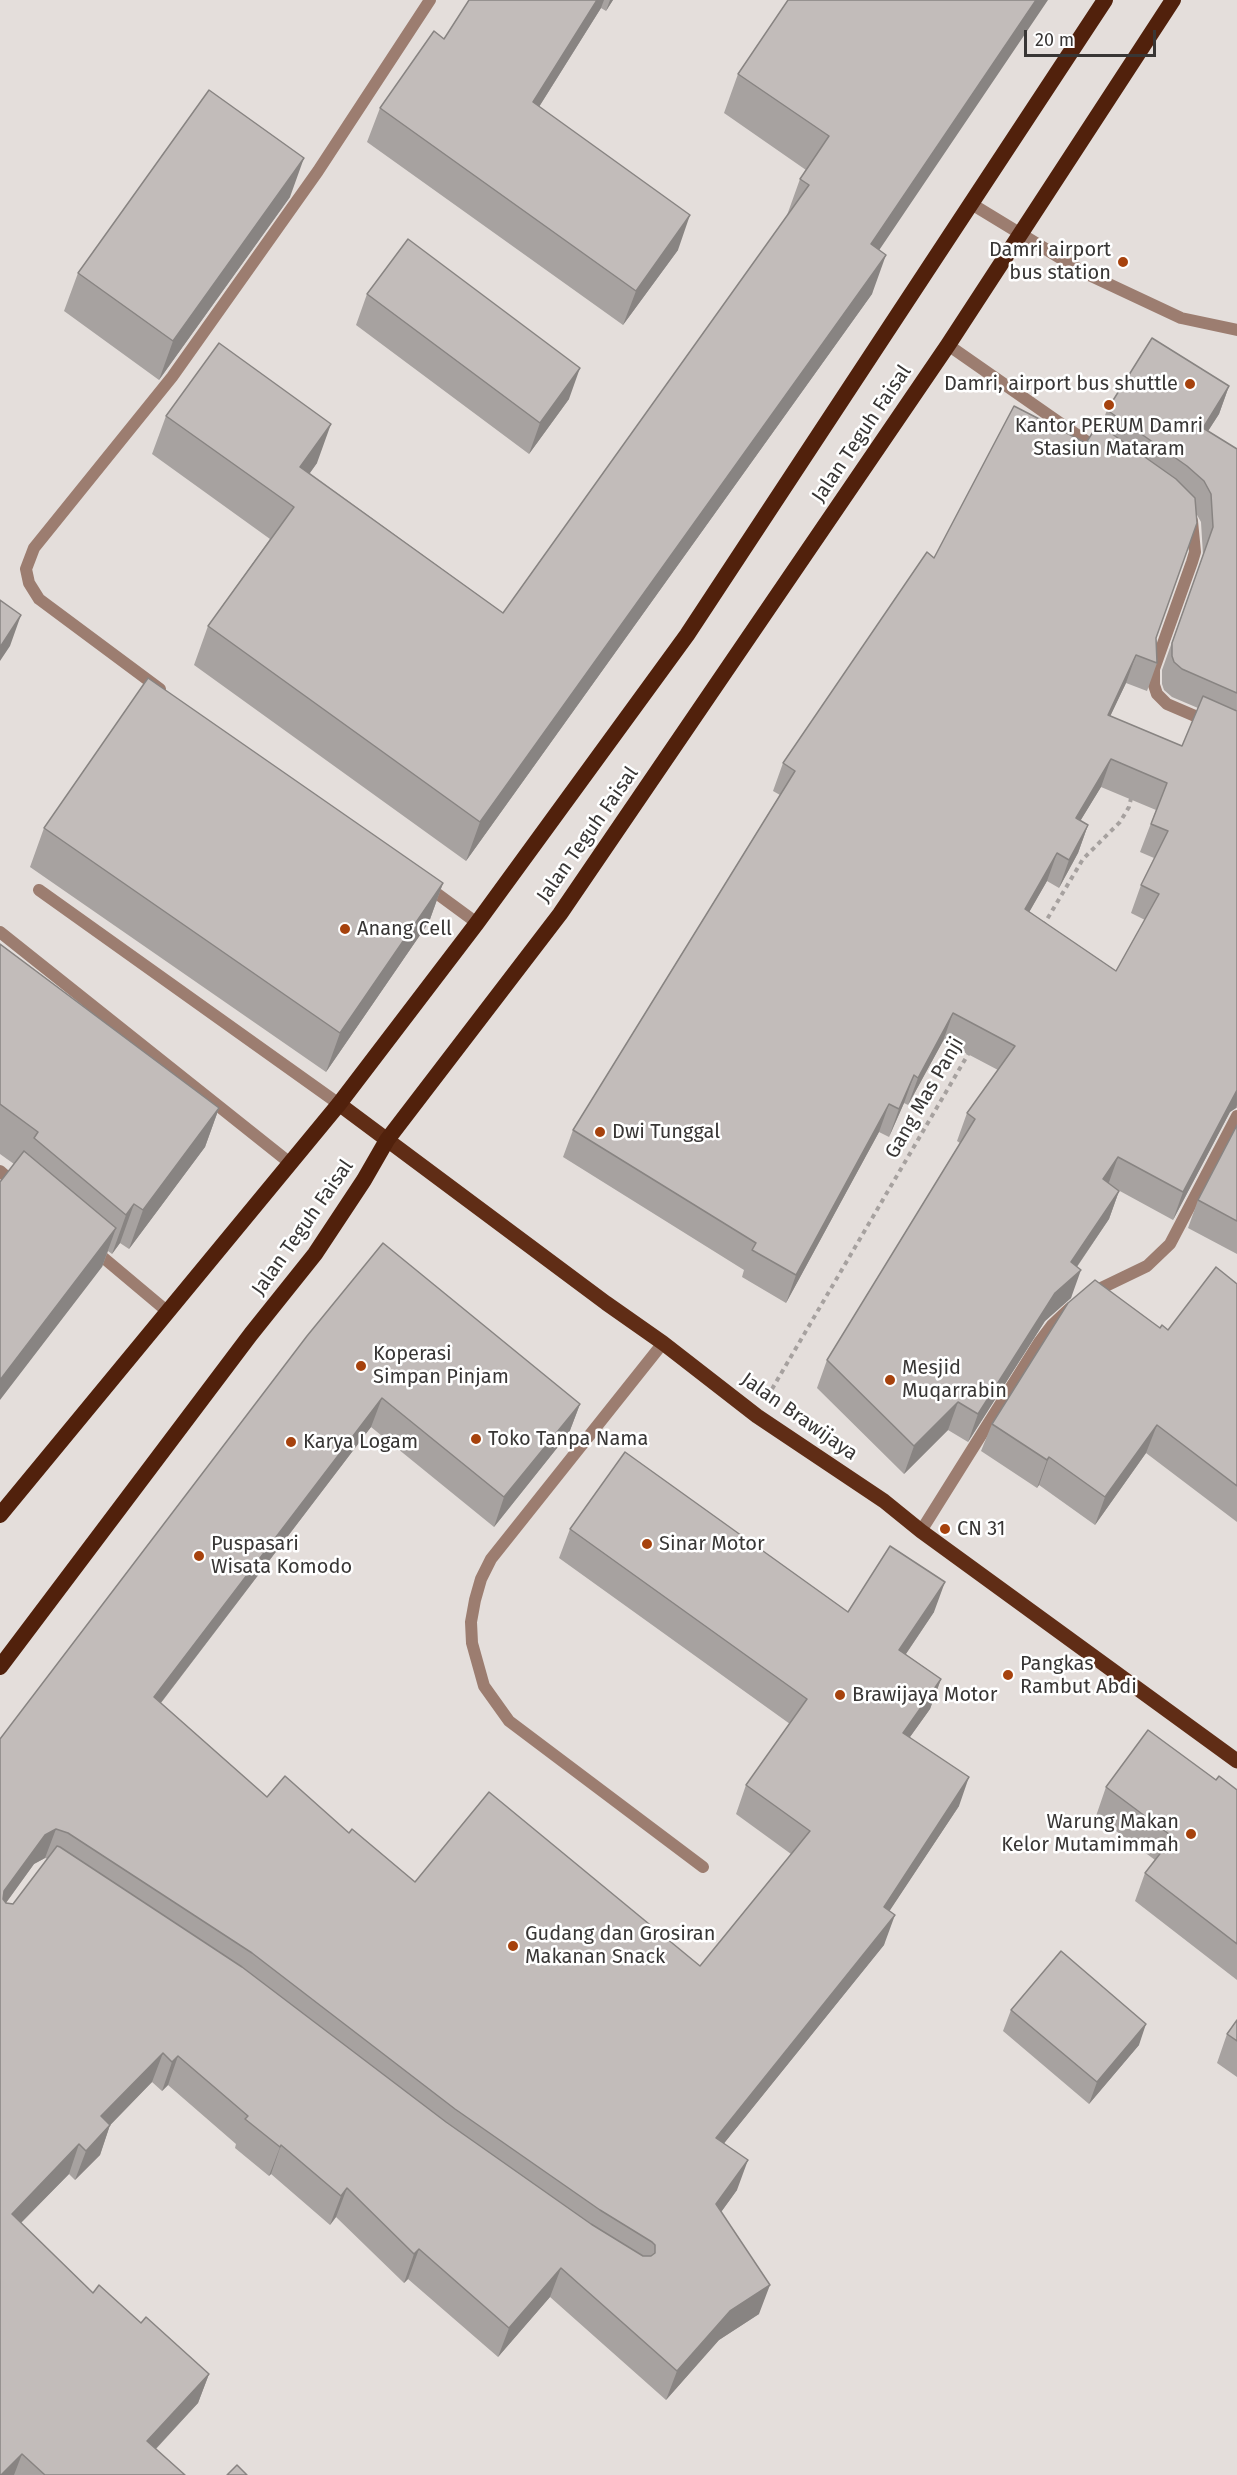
<!DOCTYPE html>
<style>
body{margin:0}
#map{position:relative;width:1237px;height:2475px;overflow:hidden;background:#e4dedb;font-family:"Fira Sans",sans-serif}
canvas{display:block}
.scale{position:absolute;left:1024px;top:30px;width:132px;height:27px;box-sizing:border-box;border:3px solid #383635;border-top:0;padding-left:8px;font-size:18px;line-height:21px;white-space:nowrap;color:#383635;-webkit-text-stroke:4px #fff;paint-order:stroke}
</style>
<div id="map">
<canvas width="1237" height="2475"></canvas>
<div class="scale">20 m</div>
</div>
<script>
const ctx = document.querySelector('canvas').getContext('2d');
ctx.lineJoin = 'round';
const toPath = rows => new Path2D(rows.map(r => 'M' + r).join(''));
function stroke(path, color, width, dash) { ctx.strokeStyle = color; ctx.lineWidth = width; ctx.lineCap = dash ? 'butt' : 'round'; ctx.setLineDash(dash || []); ctx.stroke(path); }
function fillPath(path, color) { ctx.fillStyle = color; ctx.fill(path, 'evenodd'); }
function drawText(font, color, halo, rows, align = 'center') {
  ctx.font = font + ' "Fira Sans",sans-serif'; ctx.lineWidth = 5; ctx.setLineDash([]); ctx.textBaseline = 'middle'; ctx.strokeStyle = halo; ctx.fillStyle = color; for (const [text, x, y, turn = 0] of rows) {
    ctx.save(); ctx.translate(x, y); ctx.rotate((+turn || 0) * Math.PI / 180); ctx.textAlign = isNaN(turn) ? turn : align; if (halo) ctx.strokeText(text, 0, 0); ctx.fillText(text, 0, 0); ctx.restore();
  }
}
const path = toPath([
 [1043,926,1083,859,1120,822,1129,807,1132,794],
 [772,1389,970,1051]
]);
const service = toPath([
 [970,203,1085,273,1181,318,1237,330],
 [160,689,39,599,29,583,26,569,34,548,172,377,318,171,430,0],
 [428,887,477,923],
 [39,890,339,1104],
 [0,932,290,1163],
 [663,1343,491,1559,481,1579,475,1600,471,1622,472,1643,484,1686,509,1721,703,1867]
]);
const minor = toPath([
 [948,345,1100,451],
 [1192,521,1195,552,1192,562,1154,669,1154,685,1157,694,1167,704,1237,734],
 [0,1171,17,1186],
 [93,1249,168,1312],
 [1091,1293,1147,1266,1170,1244,1237,1116],
 [921,1531,1040,1341,1052,1325,1070,1308]
]);
const primary = toPath([
 [339,1104,606,1303,663,1343,757,1416,884,1501,921,1531,1237,1761]
]);
const trunk = toPath([
 [0,1515,339,1104,477,923,687,635,1105,0],
 [0,1667,251,1334,315,1254,364,1180,387,1140,560,914,948,345,1173,0]
]);
const wall = toPath([
 [469,0,613,0,606,11,601,8,539,107,678,250,623,325,367,142,380,108,444,39],
 [788,0,879,250,872,294,466,861,194,665,208,626,270,539,152,454,166,416,317,463,310,473,503,613,786,218,800,179,806,170,724,113,738,74],
 [290,197,159,380,64,311,78,273],
 [367,294,569,399,529,454,356,325],
 [1229,386,1219,414,1208,431,1237,449,1237,1108,1236,1108,1230,1112,1173,1220,1118,1190,1119,1191,1109,1219,1077,1267,1071,1298,1045,1321,968,1442,948,1430,904,1474,817,1388,827,1360,960,1143,957,1141,967,1113,998,1070,943,1041,908,1105,904,1103,889,1137,879,1132,786,1303,742,1277,744,1270,563,1157,573,1130,780,795,773,791,783,763,934,558,1086,443,1101,426,1107,410],
 [1196,513,1201,522,1203,555,1162,670,1162,684,1164,690,1172,697,1198,708,1182,746,1110,716,1126,683,1147,691,1157,663,1156,638],
 [1101,787,1156,810,1140,852,1154,858,1141,885,1131,913,1145,920,1116,971,1029,912,1047,881,1059,888,1078,853,1088,825,1080,821],
 [44,828,443,883,429,922,326,1072,30,867],
 [0,944,219,1108,205,1147,129,1249,120,1243,112,1254,108,1251,102,1267,14,1164,0,1154],
 [1237,1125,1237,1254,1188,1228,1198,1200],
 [1237,1284,1237,1522,1146,1453,1095,1525,1039,1485,1037,1488,981,1451,992,1424,1160,1328,1168,1330],
 [307,1336,580,1404,569,1433,494,1527,371,1427,161,1703,267,1797,349,1833,415,1882,700,1966,791,1854,736,1814,746,1785,790,1724,559,1558,570,1529,848,1612,934,1612,906,1654,941,1679,930,1709,910,1737,959,1806,889,1911,884,1945,724,2143,737,2190,721,2212,759,2314,719,2340,666,2400,550,2297,498,2357,408,2279,404,2283,336,2217,330,2225,271,2174,269,2176,235,2148,236,2144,168,2085,162,2091,152,2082,110,2125,100,2155,75,2180,69,2174,21,2223,93,2293,141,2323,209,2374,198,2403,156,2449,185,2475,0,2475,0,1739],
 [45,1858,48,1859,13,1904,6,1903,34,1864],
 [1216,1780,1237,1790,1237,1980,1135,1901,1145,1873,1155,1860,1096,1816,1106,1787],
 [1011,2010,1139,2045,1089,2104,1003,2031],
 [1237,2020,1237,2077,1217,2063,1227,2034]
]);
const shadedWall = toPath([
 [597,0,604,0,601,8,520,137,533,102],
 [610,0,613,0,606,11],
 [1036,0,1048,0,857,283,871,244],
 [304,158,290,197,159,380,173,341],
 [690,215,678,250,623,325,636,291],
 [886,255,872,294,466,861,480,822],
 [580,368,569,399,529,454,540,423],
 [1229,386,1219,414,1192,456,1203,428],
 [331,424,317,463,288,503,300,467],
 [21,615,10,646,0,661,0,647],
 [1136,655,1126,683,1098,742,1108,715],
 [1111,759,1101,787,1065,846,1076,818],
 [1088,825,1078,853,1059,888,1069,860],
 [1057,853,1047,881,1015,937,1025,909],
 [443,883,429,922,326,1072,340,1033],
 [953,1013,943,1041,908,1105,918,1078],
 [914,1075,904,1103,889,1137,899,1109],
 [1237,1090,1237,1105,1236,1108,1230,1112,1173,1220,1183,1192],
 [889,1104,879,1132,786,1303,796,1275],
 [219,1108,205,1147,129,1249,143,1210],
 [1118,1157,1108,1185,1103,1179],
 [1119,1191,1109,1219,1065,1284,1081,1270,1071,1298,1045,1321,968,1442,978,1414,1071,1262],
 [134,1204,120,1243,112,1254,126,1215],
 [116,1228,102,1267,0,1400,0,1380],
 [382,1398,371,1427,143,1726,154,1697],
 [958,1402,948,1430,904,1474,914,1446],
 [580,1404,569,1433,494,1527,504,1497],
 [1157,1425,1146,1453,1095,1525,1105,1497],
 [1049,1457,1039,1485,1037,1488,1047,1460],
 [945,1582,934,1612,889,1679,899,1650],
 [941,1679,930,1709,892,1762,903,1733],
 [969,1777,959,1806,873,1936,884,1907],
 [56,1829,45,1858,34,1864,0,1911,4,1891,45,1835],
 [895,1915,884,1945,705,2167,716,2138],
 [1146,2024,1139,2045,1089,2104,1097,2082],
 [163,2053,152,2082,90,2146,101,2116],
 [178,2056,168,2085,162,2091,172,2062],
 [110,2125,100,2155,75,2180,86,2151],
 [79,2144,69,2174,1,2243,12,2214],
 [281,2145,271,2174,269,2176,280,2147],
 [748,2160,737,2190,706,2233,716,2204],
 [347,2188,336,2217,330,2225,341,2196],
 [419,2249,408,2279,404,2283,414,2254],
 [561,2268,550,2297,498,2357,509,2328],
 [770,2285,759,2314,719,2340,666,2400,677,2371,730,2311],
 [209,2374,198,2403,136,2470,147,2441],
 [22,2454,14,2475,1,2475]
]);
const building = toPath([
 [469,0,597,0,533,102,690,215,636,291,380,108,434,31,444,39,469,0],
 [788,0,1036,0,871,244,886,255,480,822,208,626,294,507,166,416,219,343,331,424,300,467,503,613,809,185,800,179,829,136,738,74,788,0],
 [209,90,304,158,173,341,78,273,209,90],
 [408,239,580,368,540,423,367,294,408,239],
 [1152,338,1229,386,1203,428,1237,449,1237,693,1182,669,1174,662,1172,656,1172,643,1213,527,1211,494,1204,481,1187,466,1107,410,1152,338],
 [1014,406,1086,443,1098,424,1176,479,1195,498,1197,523,1156,638,1157,663,1136,655,1108,715,1182,746,1203,696,1237,711,1237,1090,1183,1192,1118,1157,1103,1179,1119,1191,1071,1262,1081,1270,1055,1293,978,1414,958,1402,914,1446,827,1360,975,1119,967,1113,1015,1046,953,1013,918,1078,914,1075,899,1109,889,1104,796,1275,752,1250,756,1243,573,1130,795,771,783,763,927,552,934,558,1014,406],
 [1111,759,1167,783,1151,824,1168,831,1141,885,1159,894,1116,971,1025,909,1057,853,1069,860,1088,825,1076,818,1111,759],
 [0,600,21,615,0,647,0,600],
 [148,678,443,883,340,1033,44,828,148,678],
 [0,944,219,1108,143,1210,134,1204,126,1215,34,1138,38,1132,0,1104,0,944],
 [1237,1125,1237,1221,1198,1200,1237,1125],
 [24,1151,116,1228,0,1380,0,1182,24,1151],
 [383,1243,580,1404,504,1497,382,1398,154,1697,267,1797,285,1776,349,1833,352,1829,415,1882,489,1792,700,1966,810,1831,746,1785,807,1699,570,1529,625,1452,848,1612,890,1546,945,1582,899,1650,941,1679,903,1733,969,1777,884,1907,895,1915,716,2138,748,2160,716,2204,770,2285,730,2311,677,2371,561,2268,509,2328,419,2249,414,2254,347,2188,341,2196,281,2145,280,2147,245,2119,248,2116,178,2056,172,2062,163,2053,101,2116,110,2125,86,2151,79,2144,12,2214,93,2293,99,2285,141,2323,146,2317,209,2374,147,2441,185,2475,45,2475,22,2454,1,2475,0,2475,0,1739,307,1336,383,1243],
 [56,1829,68,1833,252,1953,455,2109,600,2210,652,2242,655,2245,655,2253,651,2256,643,2256,591,2224,446,2122,242,1967,60,1847,57,1846,13,1904,6,1903,3,1899,4,1891,45,1835,56,1829],
 [1216,1267,1237,1284,1237,1486,1157,1425,1105,1497,1049,1457,1047,1460,992,1424,1068,1303,1095,1280,1160,1328,1162,1325,1168,1330,1216,1267],
 [1148,1730,1216,1780,1219,1776,1237,1790,1237,1944,1145,1873,1173,1837,1106,1787,1148,1730],
 [1061,1951,1146,2024,1097,2082,1011,2010,1061,1951],
 [1237,2020,1237,2041,1227,2034,1237,2020],
 [237,2465,247,2475,227,2475,237,2465]
]);
const markers = [
 [1123,262,6,"#a6420d"],
 [1190,384,6,"#a6420d"],
 [1109,405,6,"#a6420d"],
 [345,929,6,"#a6420d"],
 [600,1132,6,"#a6420d"],
 [361,1366,6,"#a6420d"],
 [890,1380,6,"#a6420d"],
 [476,1439,6,"#a6420d"],
 [291,1442,6,"#a6420d"],
 [945,1529,6,"#a6420d"],
 [647,1544,6,"#a6420d"],
 [199,1556,6,"#a6420d"],
 [1008,1675,6,"#a6420d"],
 [840,1695,6,"#a6420d"],
 [1191,1834,6,"#a6420d"],
 [513,1946,6,"#a6420d"]
];
const poiNames = [
 ["Damri airport",1111,250,"right"],
 ["bus station",1111,273,"right"],
 ["Damri, airport bus shuttle",1178,384,"right"],
 ["Kantor PERUM Damri",1109,426,"center"],
 ["Stasiun Mataram",1109,449,"center"],
 ["Anang Cell",357,929],
 ["Dwi Tunggal",612,1132],
 ["Koperasi",373,1354],
 ["Simpan Pinjam",373,1377],
 ["Mesjid",902,1368],
 ["Muqarrabin",902,1391],
 ["Toko Tanpa Nama",488,1439],
 ["Karya Logam",303,1442],
 ["CN 31",957,1529],
 ["Puspasari",211,1544],
 ["Wisata Komodo",211,1567],
 ["Sinar Motor",659,1544],
 ["Pangkas",1020,1664],
 ["Rambut Abdi",1020,1687],
 ["Brawijaya Motor",852,1695],
 ["Warung Makan",1179,1822,"right"],
 ["Kelor Mutamimmah",1179,1845,"right"],
 ["Gudang dan Grosiran",525,1934],
 ["Makanan Snack",525,1957]
];
const streetNames = [
 ["Jalan Teguh Faisal",862,434,-56],
 ["Jalan Teguh Faisal",588,835,-55],
 ["Gang Mas Panji",925,1098,-60],
 ["Jalan Teguh Faisal",303,1228,-55],
 ["Jalan Brawijaya",799,1417,35]
];
stroke(path, '#a6a19f', 4, [4.5, 4.5]);
stroke(service, '#9c7d70', 12);
stroke(minor, '#9c7d70', 12);
stroke(primary, '#602d16', 15);
stroke(trunk, '#51210c', 16);
fillPath(wall, '#a7a2a0');
fillPath(shadedWall, '#888482');
fillPath(building, '#c2bcba');
stroke(building, '#888482', 1.5);
for (const [x, y, r, color] of markers) { const dot = new Path2D(); dot.arc(x, y, r, 0, 2 * Math.PI); ctx.fillStyle = color; ctx.fill(dot); stroke(dot, '#fff', 2); }
drawText('20px', '#383635', '#fff', poiNames, 'left');
drawText('20px', '#383635', '#fff', streetNames);
</script>
